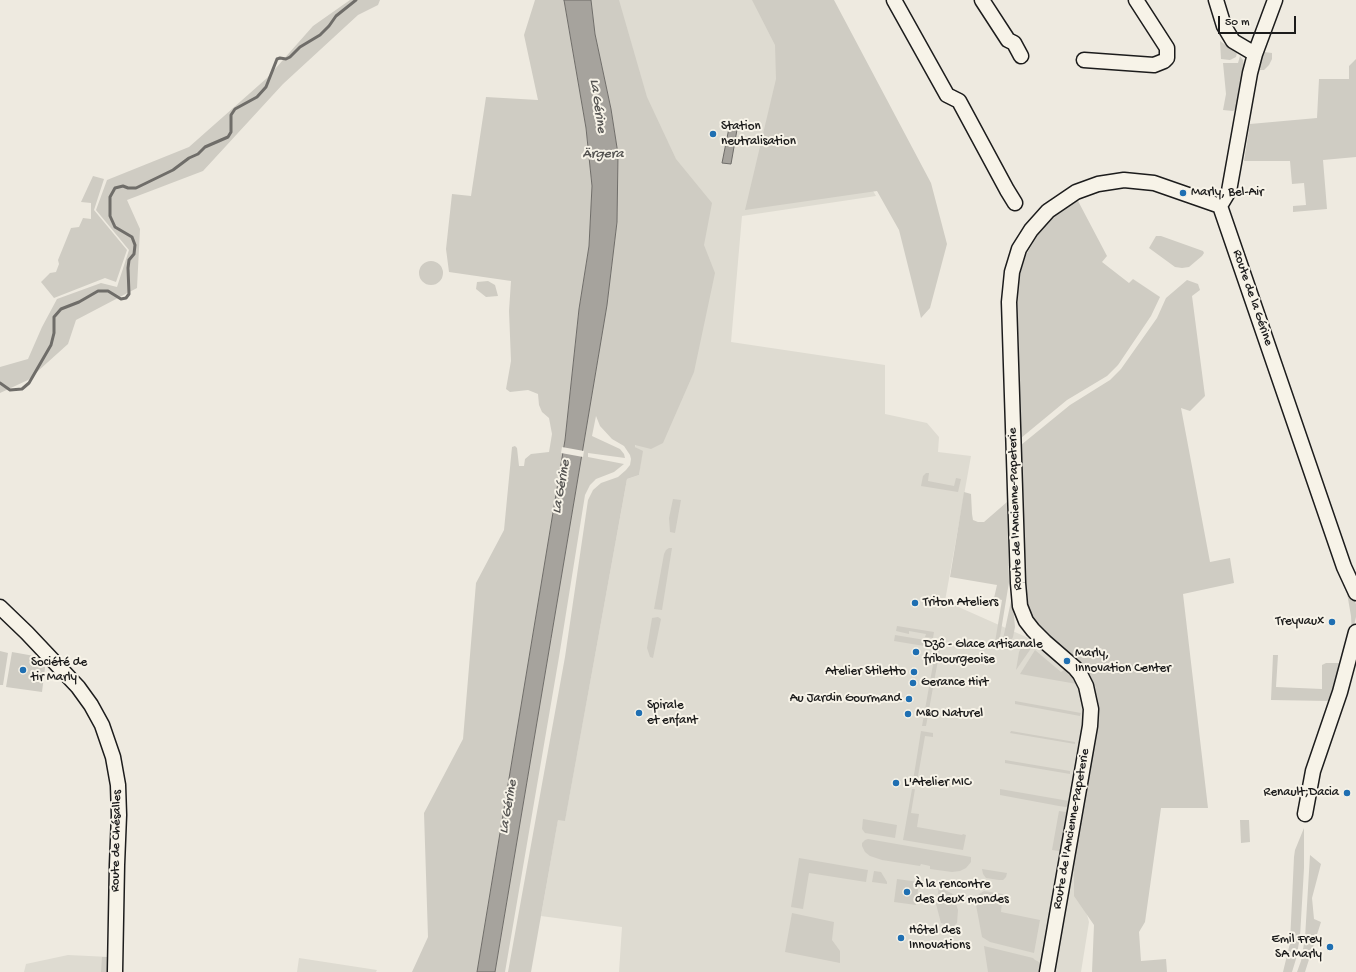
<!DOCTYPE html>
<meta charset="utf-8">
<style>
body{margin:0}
#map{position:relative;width:1356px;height:972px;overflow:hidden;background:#eeeae0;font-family:"Gochi Hand",sans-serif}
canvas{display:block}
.scale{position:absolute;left:1218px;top:16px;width:78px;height:18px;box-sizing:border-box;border:2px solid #1c1c1c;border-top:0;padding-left:5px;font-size:12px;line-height:14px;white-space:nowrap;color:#1c1c1c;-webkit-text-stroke:3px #f7f3e8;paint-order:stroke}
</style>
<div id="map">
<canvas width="1356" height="972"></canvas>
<div class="scale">50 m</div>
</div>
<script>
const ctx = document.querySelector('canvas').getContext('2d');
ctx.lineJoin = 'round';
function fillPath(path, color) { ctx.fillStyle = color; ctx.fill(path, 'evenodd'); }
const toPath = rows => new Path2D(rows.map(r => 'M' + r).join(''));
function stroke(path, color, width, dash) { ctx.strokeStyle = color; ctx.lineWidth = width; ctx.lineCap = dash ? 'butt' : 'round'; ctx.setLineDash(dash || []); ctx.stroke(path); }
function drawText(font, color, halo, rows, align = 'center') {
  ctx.font = font + ' "Gochi Hand",sans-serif'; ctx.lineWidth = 4; ctx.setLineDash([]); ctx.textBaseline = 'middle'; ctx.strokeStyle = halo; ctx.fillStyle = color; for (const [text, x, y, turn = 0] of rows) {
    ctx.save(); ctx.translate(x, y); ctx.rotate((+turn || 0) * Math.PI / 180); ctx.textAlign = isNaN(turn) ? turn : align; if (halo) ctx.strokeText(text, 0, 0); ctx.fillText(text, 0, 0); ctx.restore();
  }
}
const built = toPath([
 [616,0,759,0,820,99,876,196,742,216,731,342,885,365,885,414,927,423,939,437,938,452,971,456,945,601,1087,664,1101,725,1075,871,1089,922,1081,972,619,972,622,927,541,916,558,819,565,820,627,479,639,475,642,452,635,447,658,297],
 [68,955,110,957,115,972,24,972,26,964],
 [299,958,377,970,376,972,297,972]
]);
const green = toPath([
 [350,0,380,0,378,5,358,15,283,84,203,171,127,200,140,229,137,288,76,320,68,344,28,380,0,393,0,367,28,359,42,327,57,299,101,283,117,287,129,250,96,210,107,180,189,147,267,78,313,26],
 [535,0,564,0,586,128,592,186,589,246,579,309,565,440,477,972,412,972,428,937,424,813,463,739,476,583,504,530,512,447,515,446,517,448,519,466,524,466,525,459,531,454,549,452,552,434,549,418,542,412,539,405,538,394,528,390,510,392,506,389,511,361,509,311,511,281,449,272,446,249,452,194,471,196,486,97,538,100,524,35],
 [591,0,619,0,647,97,676,159,712,203,704,245,715,273,694,372,663,443,651,449,635,445,635,447,643,451,639,475,627,479,565,821,558,820,531,972,508,972,565,657,588,500,593,490,601,483,618,477,626,470,630,465,631,459,630,455,624,446,612,439,600,426,596,416,592,436,620,449,624,454,625,458,588,453,588,457,624,464,614,472,596,479,590,485,585,495,559,657,505,972,495,972,607,305,617,222,618,154,611,109,595,34],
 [752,0,834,0,931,183,947,244,930,308,921,318,899,230,877,191,745,210,776,79,775,45],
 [1220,41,1237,53,1236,57,1230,60,1221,59],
 [1264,52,1272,53,1272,59,1269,65,1264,70,1259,70],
 [1240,56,1243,60,1244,66,1237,108,1233,111,1223,110,1226,94,1223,63,1238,63],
 [1356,59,1356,157,1323,160,1327,209,1293,212,1293,206,1306,205,1304,183,1292,184,1290,161,1244,161,1250,124,1317,118,1319,79,1349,79,1349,66],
 [93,176,104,179,94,210,127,250,116,282,105,278,54,298,41,282,50,273,56,272,59,264,58,260,71,228,79,227,83,218,91,219,91,203,81,202],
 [1077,199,1107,256,1102,262,1129,283,1133,279,1160,297,1151,316,1118,365,1107,376,1067,400,1021,438,1017,295,1019,278,1026,255,1038,234,1054,216],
 [1156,236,1161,236,1203,251,1204,253,1202,256,1189,267,1182,268,1175,267,1149,248],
 '419 273a12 12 0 1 1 24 0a12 12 0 1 1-24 0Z',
 [1187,280,1198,284,1200,290,1192,296,1205,396,1190,411,1181,408,1210,562,1230,558,1234,583,1183,594,1208,808,1161,808,1145,922,1139,932,1141,961,1166,959,1167,972,1092,972,1094,925,1074,896,1074,859,1098,725,1095,687,1075,658,1040,628,1032,618,1026,603,1021,445,1070,405,1110,380,1121,369,1157,318,1166,298],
 [488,281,495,285,498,296,486,297,476,289,477,282],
 [926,473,929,473,928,481,954,486,956,478,961,479,958,492,921,486,923,476],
 [964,492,971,494,972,514,973,520,978,522,984,522,1007,502,1009,582,999,643,995,642,1002,600,994,598,997,585,950,577],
 [673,499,681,500,675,533,670,532,669,518],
 [669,548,672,548,662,610,654,609,664,554,666,550],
 [1346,587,1353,596,1356,604,1356,617,1352,634,1351,616],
 [1012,596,1015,627,1013,637,1011,641,1007,644,1002,644],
 [658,617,661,619,653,658,650,657,647,648,652,618],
 [897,626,934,632,933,638,925,637,926,634,909,631,909,634,896,631],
 [895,635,925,640,924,646,894,641],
 [1028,643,1034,644,1016,670,1019,652,1022,646],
 [936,648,940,649,926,726,922,726],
 [1035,650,1061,672,1064,670,1073,678,1077,684,1020,674],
 [0,651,8,653,3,685,0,685],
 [12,652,40,657,45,668,42,692,6,687],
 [1273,655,1278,655,1276,687,1322,689,1322,665,1326,663,1342,663,1330,701,1271,700],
 [1015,701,1081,713,1080,716,1015,704],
 [921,731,933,733,933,737,925,736,917,782,913,781],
 [1011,731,1075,742,1075,744,1010,733],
 [1005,760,1070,771,1070,774,1005,763],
 [912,789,915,789,911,813,919,814,917,827,962,835,963,834,966,835,963,850,903,840],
 [1000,789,1069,801,1069,805,1066,807,1059,806,1000,795],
 [1059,811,1066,812,1068,815,1062,849,1059,851,1052,850],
 [863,819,897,825,895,838,865,833,862,829],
 [1240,820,1249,820,1250,842,1241,843],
 [1304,828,1304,868,1300,937,1296,959,1292,972,1283,972,1290,943,1294,857,1295,850],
 [868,839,971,857,971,862,966,868,960,871,952,872,930,869,930,866,921,864,920,866,882,860,870,856,865,852,862,846,862,843,865,840],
 [1310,855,1321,864,1312,898,1314,919,1321,922,1305,972,1297,972,1301,961,1305,938],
 [799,858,868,870,866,882,809,873,803,909,791,907],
 [982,869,1007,873,1006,877,1003,880,999,880,986,878,983,874],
 [874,871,881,872,887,882,887,884,872,882],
 [897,879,919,882,916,905,894,902],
 [939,887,953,894,958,910,957,923,953,927,941,923,936,904],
 [984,891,1003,894,1001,912,1040,920,1034,953,990,942,982,937,976,905,979,894],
 [792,913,834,922,832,940,840,951,840,963,785,952],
 [984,946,1033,958,1035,960,1043,964,1041,972,988,972],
 [102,957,110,957,110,972,101,972]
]);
const water = toPath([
 [564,0,591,0,595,34,611,109,618,154,617,222,607,305,495,972,477,972,565,440,579,309,589,246,592,186,586,128,564,0],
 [730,123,738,124,731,164,722,163,730,123]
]);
const pier = toPath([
 [562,447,584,451,583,457,561,453]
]);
const stream = toPath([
 [0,383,10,390,22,389,29,383,51,345,54,333,54,317,61,309,79,302,98,291,108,291,121,299,126,298,129,294,128,268,129,260,134,254,135,245,132,237,115,227,110,216,110,197,115,188,123,186,128,188,136,188,173,170,189,158,198,154,205,147,228,137,231,132,231,115,235,109,257,97,266,87,277,59,280,58,286,59,290,57,300,47,320,35,329,26,336,16,356,0]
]);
const minor = toPath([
 [894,0,947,95,959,101,1007,190,1015,203],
 [982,0,1008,40,1014,43,1021,56],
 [1216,0,1224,26,1233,41,1255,54],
 [1084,60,1154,65,1164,61,1167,58,1167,48,1136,0],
 [1220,206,1344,567,1356,593],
 [1220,206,1229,191,1250,73,1255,54,1275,0],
 [0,607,27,633,78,687,91,705,102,725,113,757,118,785,119,815,117,865,115,972],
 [1305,814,1313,771,1340,692,1356,632],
 [1047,972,1090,726,1091,709,1086,686,1080,674,1075,668,1045,642,1033,630,1026,621,1020,606,1018,583,1009,302,1012,272,1019,249,1031,230,1048,211,1076,192,1098,184,1124,180,1154,183,1220,206]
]);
const markers = [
 [713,134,4,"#1f6fb2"],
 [1183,193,4,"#1f6fb2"],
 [915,603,4,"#1f6fb2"],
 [1332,622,4,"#1f6fb2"],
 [916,652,4,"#1f6fb2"],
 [1067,661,4,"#1f6fb2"],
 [23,670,4,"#1f6fb2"],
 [914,672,4,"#1f6fb2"],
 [913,683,4,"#1f6fb2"],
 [909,699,4,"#1f6fb2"],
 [639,713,4,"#1f6fb2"],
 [908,714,4,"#1f6fb2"],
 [896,783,4,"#1f6fb2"],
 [1347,793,4,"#1f6fb2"],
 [907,892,4,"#1f6fb2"],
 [901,938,4,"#1f6fb2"],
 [1330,947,4,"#1f6fb2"]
];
const poiNames = [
 ["Station",721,127],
 ["neutralisation",721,142],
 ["Marly, Bel-Air",1191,193],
 ["Triton Ateliers",923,603],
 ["Treyvaux",1324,622,"right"],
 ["Dzô - Glace artisanale",924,645],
 ["fribourgeoise",924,660],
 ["Marly,",1075,654],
 ["Innovation Center",1075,669],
 ["Société de",31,663],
 ["tir Marly",31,678],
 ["Atelier Stiletto",906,672,"right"],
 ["Gerance Hirt",921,683],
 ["Au Jardin Gourmand",901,699,"right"],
 ["Spirale",647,706],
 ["et enfant",647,721],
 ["M&O Naturel",916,714],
 ["L'Atelier MIC",904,783],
 ["Renault;Dacia",1339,793,"right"],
 ["À la rencontre",915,885],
 ["des deux mondes",915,900],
 ["Hôtel des",909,931],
 ["Innovations",909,946],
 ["Emil Frey",1322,940,"right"],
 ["SA Marly",1322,955,"right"]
];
const streetNames = [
 ["Route de la Gérine",1252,298,71],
 ["Route de l'Ancienne-Papeterie",1016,509,-92],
 ["Route de l'Ancienne-Papeterie",1072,829,-80],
 ["Route de Chésalles",117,841,-89]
];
const waterNames = [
 ["La Gérine",597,106,82],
 ["Ärgera",603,155],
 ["La Gérine",562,487,-80],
 ["La Gérine",509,807,-80]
];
fillPath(built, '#dedbd1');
fillPath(green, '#cfccc3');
fillPath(water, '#a6a39d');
stroke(water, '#6f6d69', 1);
fillPath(pier, '#eeeae0');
stroke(stream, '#6f6d69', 3);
stroke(minor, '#1c1c1c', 17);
stroke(minor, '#f7f3e8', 14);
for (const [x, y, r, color] of markers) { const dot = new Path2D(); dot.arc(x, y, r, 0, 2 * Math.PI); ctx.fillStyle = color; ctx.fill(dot); stroke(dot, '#f7f3e8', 1.5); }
drawText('13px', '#1c1c1c', '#f7f3e8', poiNames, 'left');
drawText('13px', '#1c1c1c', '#f7f3e8', streetNames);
drawText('italic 14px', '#535250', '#f7f3e8', waterNames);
</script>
